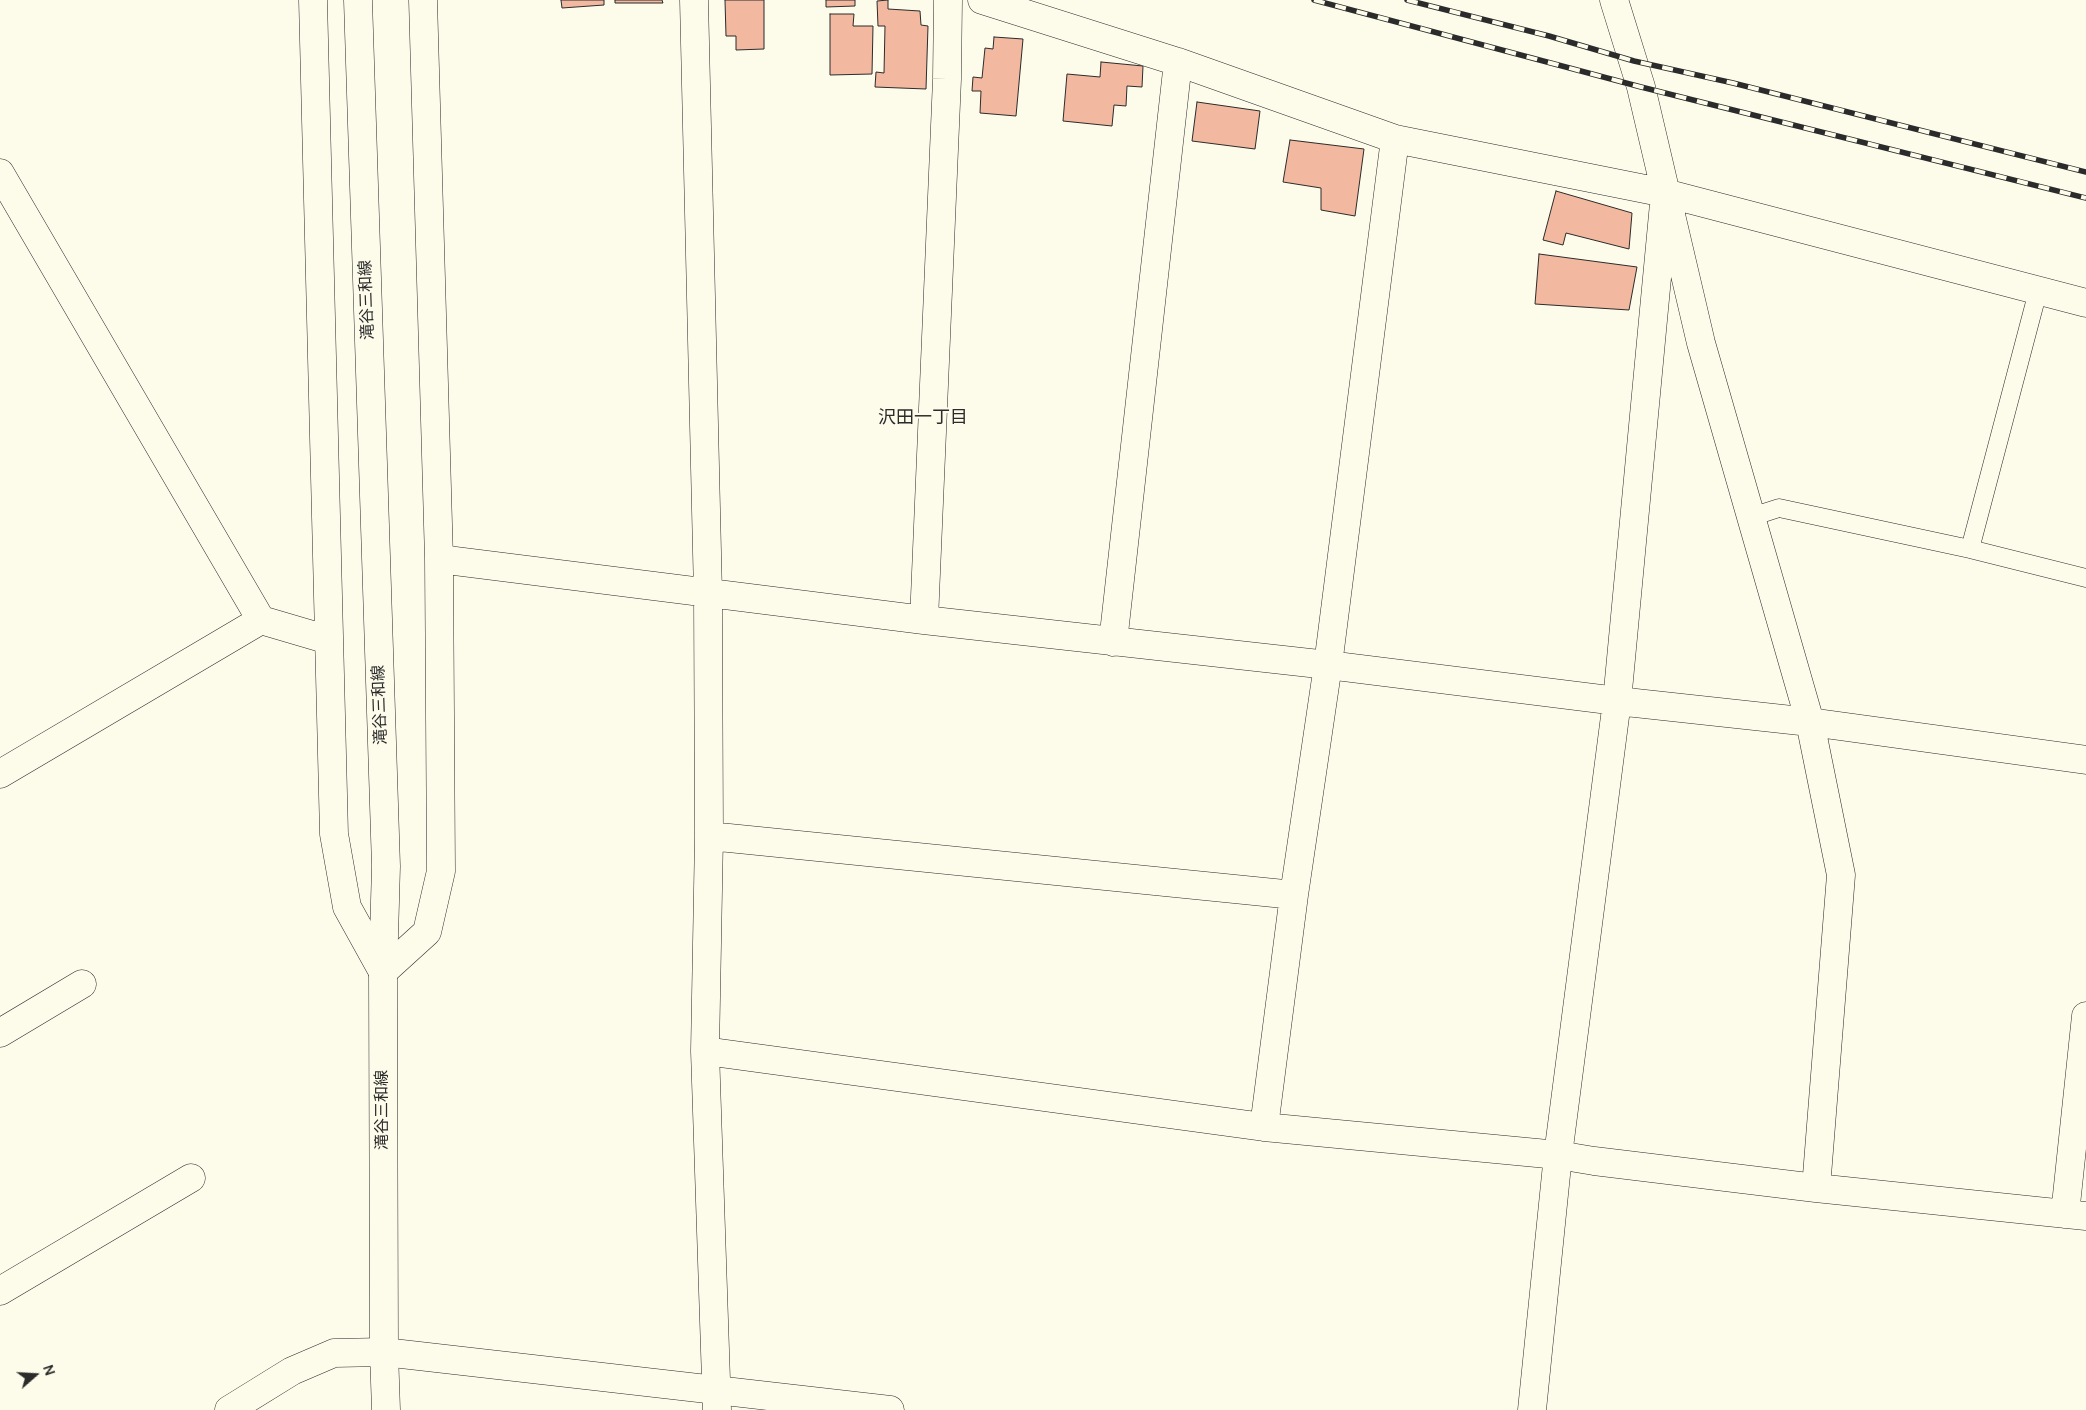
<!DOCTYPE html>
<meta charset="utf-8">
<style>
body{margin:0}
#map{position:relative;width:2086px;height:1410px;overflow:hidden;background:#fdfbea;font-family:Manrope,sans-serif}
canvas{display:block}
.north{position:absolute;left:10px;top:1350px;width:50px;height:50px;-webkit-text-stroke:4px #fdfbea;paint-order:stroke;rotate:71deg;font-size:14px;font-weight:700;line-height:20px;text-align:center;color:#2b2b2b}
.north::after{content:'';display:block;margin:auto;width:18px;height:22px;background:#2b2b2b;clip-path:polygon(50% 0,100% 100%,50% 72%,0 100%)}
</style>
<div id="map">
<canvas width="2086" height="1410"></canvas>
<div class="north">N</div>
</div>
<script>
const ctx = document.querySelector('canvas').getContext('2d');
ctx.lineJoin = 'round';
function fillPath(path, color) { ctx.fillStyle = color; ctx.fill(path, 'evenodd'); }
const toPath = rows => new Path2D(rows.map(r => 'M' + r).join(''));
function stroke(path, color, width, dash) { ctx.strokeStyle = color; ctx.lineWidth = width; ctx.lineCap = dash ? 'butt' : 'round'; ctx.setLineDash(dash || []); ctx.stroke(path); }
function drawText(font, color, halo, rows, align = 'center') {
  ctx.font = font + ' Manrope,"Noto Sans JP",sans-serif'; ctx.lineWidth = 4; ctx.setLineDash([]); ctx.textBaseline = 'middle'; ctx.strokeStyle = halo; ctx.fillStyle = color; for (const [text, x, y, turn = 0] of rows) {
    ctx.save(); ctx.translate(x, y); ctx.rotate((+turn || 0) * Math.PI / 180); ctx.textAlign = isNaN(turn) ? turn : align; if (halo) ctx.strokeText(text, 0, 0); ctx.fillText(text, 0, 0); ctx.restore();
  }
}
const building = toPath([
 [561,0,604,0,604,5,562,8,561,0],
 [615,0,662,0,663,3,615,3,615,0],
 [725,0,764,0,764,49,736,50,736,36,726,36,725,0],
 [826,0,855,0,855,6,826,7,826,0],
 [888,0,888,9,920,11,921,25,928,26,926,89,875,87,876,72,884,73,885,26,878,26,877,1,888,0],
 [830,14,854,14,853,26,873,26,872,74,830,75,830,14],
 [994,37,1023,39,1016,116,980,113,981,91,972,91,973,77,982,78,985,48,993,49,994,37],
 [1101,62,1143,66,1142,87,1127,86,1126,106,1114,105,1112,126,1063,121,1067,74,1100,77,1101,62],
 [1197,102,1260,111,1255,149,1192,141,1197,102],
 [1290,140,1364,149,1355,216,1321,210,1321,188,1283,182,1290,140],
 [1556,191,1632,213,1629,249,1566,233,1563,245,1543,240,1556,191],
 [1539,254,1637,267,1629,310,1535,304,1539,254]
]);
const service = toPath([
 [1751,517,1779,508,1970,549,2086,578],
 [1970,549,2038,291]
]);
const minor = toPath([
 [313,0,334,834,347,907,383,972,427,932,441,871,439,559,423,0],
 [694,0,708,594,709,836,705,1051,717,1410],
 [982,0,1178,62,1395,139,1665,193,2086,303],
 [1614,0,1641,87,1701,343,1810,722,1841,875,1816,1188],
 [0,173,261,620,329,640],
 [439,559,924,620,1328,665,1617,701,1810,722,2086,760],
 [924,620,947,79,948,0],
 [1113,642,1178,62],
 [0,774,261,620],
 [709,836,1294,895],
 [0,1033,82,984],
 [705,1051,1264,1127,1558,1155,1594,1161,1816,1188,2086,1216],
 [1264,1127,1294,895,1328,665,1395,139],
 [2065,1214,2086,1016],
 [0,1291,191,1178],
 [229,1410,292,1371,334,1353,384,1352],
 [1532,1410,1558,1155,1617,701,1665,193]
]);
const tertiary = toPath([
 [384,1352,890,1410]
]);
const secondary = toPath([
 [358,0,386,866,383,972,384,1352,386,1410]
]);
const rail = toPath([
 [1314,0,1641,87,2086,198],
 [1407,0,1549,36,1634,61,1733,83,2086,172]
]);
const streetNames = [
 ["滝谷三和線",367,300,-92],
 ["滝谷三和線",380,705,-92],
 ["滝谷三和線",383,1110,-90]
];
const neighbourhoodNames = [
 ["沢田一丁目",923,418]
];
fillPath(building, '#f2b8a0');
stroke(building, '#2b2b2b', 1);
stroke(service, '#2b2b2b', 19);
stroke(minor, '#2b2b2b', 29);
stroke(tertiary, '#2b2b2b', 29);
stroke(secondary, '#2b2b2b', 29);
stroke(service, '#fdfbea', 18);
stroke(minor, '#fdfbea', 28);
stroke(tertiary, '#fdfbea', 28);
stroke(secondary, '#fdfbea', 28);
stroke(rail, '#2b2b2b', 5.5);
stroke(rail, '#fdfbea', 4, [11]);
drawText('16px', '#2b2b2b', '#fdfbea', streetNames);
drawText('18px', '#2b2b2b', '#fdfbea', neighbourhoodNames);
</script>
